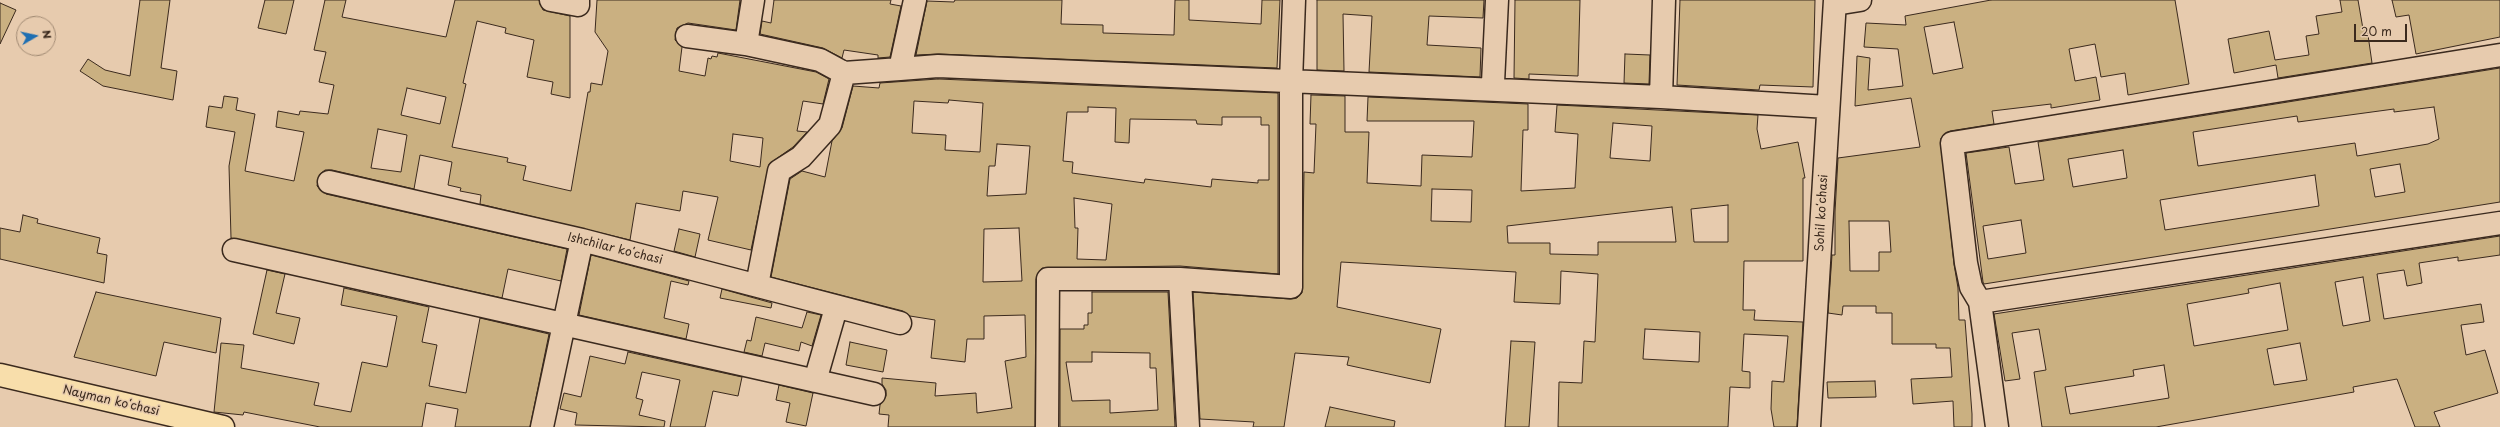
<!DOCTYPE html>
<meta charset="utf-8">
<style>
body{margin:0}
#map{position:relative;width:2500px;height:427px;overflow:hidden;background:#e7cbae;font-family:"Playpen Sans",sans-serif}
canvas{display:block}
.north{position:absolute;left:16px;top:16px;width:40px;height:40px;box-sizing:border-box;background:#e7cbae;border:1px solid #a28b74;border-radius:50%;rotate:81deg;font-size:11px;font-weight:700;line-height:16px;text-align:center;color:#3b2a1e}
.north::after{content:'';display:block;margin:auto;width:14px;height:18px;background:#1f6fb2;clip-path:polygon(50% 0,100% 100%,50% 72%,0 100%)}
.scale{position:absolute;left:2354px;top:24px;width:53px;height:18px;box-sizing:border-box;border:2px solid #3b2a1e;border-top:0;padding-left:5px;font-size:12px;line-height:14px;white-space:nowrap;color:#3b2a1e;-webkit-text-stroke:3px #e7cbae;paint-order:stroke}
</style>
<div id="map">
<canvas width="2500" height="427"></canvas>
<div class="north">N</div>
<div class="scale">20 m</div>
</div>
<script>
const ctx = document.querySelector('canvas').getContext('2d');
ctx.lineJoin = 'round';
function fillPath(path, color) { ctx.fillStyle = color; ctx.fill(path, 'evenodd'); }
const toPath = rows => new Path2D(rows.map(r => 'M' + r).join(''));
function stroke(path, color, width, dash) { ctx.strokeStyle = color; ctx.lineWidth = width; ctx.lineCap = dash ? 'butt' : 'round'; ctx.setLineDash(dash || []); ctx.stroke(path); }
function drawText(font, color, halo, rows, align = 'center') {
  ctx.font = font + ' "Playpen Sans",sans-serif'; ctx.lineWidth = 3; ctx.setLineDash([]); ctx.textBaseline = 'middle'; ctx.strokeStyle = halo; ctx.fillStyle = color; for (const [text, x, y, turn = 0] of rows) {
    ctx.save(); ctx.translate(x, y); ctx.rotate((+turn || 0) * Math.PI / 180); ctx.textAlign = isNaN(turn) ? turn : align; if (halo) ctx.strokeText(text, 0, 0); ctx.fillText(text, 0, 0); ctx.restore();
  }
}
const building = toPath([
 [140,0,170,0,161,68,177,71,173,100,103,86,80,71,88,59,105,70,130,76,140,0],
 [265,0,294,0,286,34,258,28,265,0],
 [325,0,346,0,342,17,446,37,455,0,539,0,543,10,570,16,570,98,551,94,553,82,527,77,534,40,505,33,506,28,477,21,463,83,466,84,452,147,508,158,507,162,526,166,523,180,571,191,588,92,590,92,591,83,602,85,608,51,595,32,597,0,740,0,736,30,688,23,677,28,675,40,682,47,679,71,705,76,708,58,711,59,712,56,717,57,718,53,816,72,829,79,823,104,803,101,797,131,807,132,793,147,769,164,751,250,708,240,718,197,683,191,680,211,636,203,630,240,480,204,481,195,460,191,461,188,448,185,452,162,420,155,414,189,332,170,325,170,320,174,317,186,326,194,567,249,561,281,508,269,502,298,231,238,229,166,235,132,206,127,209,106,222,108,224,96,238,98,236,110,255,114,245,171,294,181,304,132,276,127,278,111,299,115,300,111,328,114,334,85,319,82,326,52,314,50,325,0],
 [407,88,446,97,440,124,401,115,407,88],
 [378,129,407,135,401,172,371,168,378,129],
 [733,134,763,138,760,167,730,161,733,134],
 [774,0,891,0,890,4,901,6,890,57,878,58,878,55,844,50,842,58,823,48,760,34,762,21,771,23,774,0],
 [955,0,1062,0,1061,24,1103,25,1103,33,1174,35,1175,0,1189,0,1189,20,1261,24,1262,0,1280,0,1277,68,939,54,916,55,927,1,954,2,955,0],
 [1317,0,1484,0,1483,18,1429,16,1427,45,1481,48,1480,77,1369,72,1372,16,1343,14,1344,71,1317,70,1317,0],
 [1515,0,1580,0,1578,76,1529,74,1529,79,1514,78,1515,0],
 [1680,0,1815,0,1813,87,1760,85,1759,90,1677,85,1680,0],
 [1991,0,2175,0,2189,84,2128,95,2125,73,2101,77,2095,44,2069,49,2075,81,2096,77,2100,100,2051,108,2051,104,1992,111,1994,124,1950,131,1941,138,1954,264,1958,288,1959,320,1965,320,1972,414,1972,427,1954,427,1953,401,1913,404,1911,379,1952,377,1950,348,1936,348,1936,344,1892,344,1892,313,1876,313,1876,306,1843,306,1842,315,1828,313,1832,255,1835,255,1835,212,1838,158,1920,147,1911,98,1855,106,1857,56,1870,58,1868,90,1903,86,1898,49,1864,47,1866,23,1906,25,1905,16,1991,0],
 [1954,22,1963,68,1933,74,1924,27,1954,22],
 [1849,221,1889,221,1891,252,1879,252,1879,271,1850,271,1849,221],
 [2340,0,2358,0,2363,29,2367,28,2372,63,2278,78,2276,65,2234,73,2228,39,2269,31,2275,60,2309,55,2306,36,2319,34,2316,16,2342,12,2340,0],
 [2392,0,2500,0,2500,37,2416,54,2409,15,2396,17,2392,0],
 [0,3,16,10,0,44,0,3],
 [1625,54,1650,55,1649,84,1624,83,1625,54],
 [2500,68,2500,202,1984,284,1983,282,1966,153,2009,147,2015,184,2044,180,2038,142,2500,68],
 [2434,107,2439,139,2428,144,2357,156,2355,143,2198,166,2193,132,2297,116,2298,122,2394,109,2394,112,2434,107],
 [2123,150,2127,178,2073,187,2068,159,2123,150],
 [2400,164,2405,192,2375,197,2370,169,2400,164],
 [2315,175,2319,206,2165,230,2160,200,2315,175],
 [2021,220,2026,253,1988,259,1983,226,2021,220],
 [938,79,1278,93,1278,274,1180,266,1042,268,1036,279,1035,427,888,427,889,415,879,414,880,405,886,396,886,390,882,384,882,378,936,383,935,396,976,393,977,413,1012,408,1005,361,1026,357,1025,315,984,316,984,339,967,339,965,362,931,358,935,320,910,316,903,311,771,277,790,179,802,171,825,177,832,141,842,128,853,86,879,88,880,83,938,79],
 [949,100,983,103,980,152,945,150,946,135,912,133,914,101,948,103,949,100],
 [1088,107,1116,108,1115,142,1129,143,1130,119,1196,120,1197,124,1222,125,1222,117,1261,117,1261,125,1269,125,1269,180,1258,180,1258,183,1212,179,1211,187,1145,179,1144,183,1072,173,1073,162,1063,161,1067,112,1088,112,1088,107],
 [997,144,1030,146,1026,194,987,196,989,166,995,166,997,144],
 [1074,198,1112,204,1106,260,1077,259,1078,228,1075,228,1074,198],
 [1019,228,1022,281,983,282,984,229,1019,228],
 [1311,95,1345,96,1345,132,1369,132,1367,183,1421,186,1422,155,1472,157,1474,121,1367,121,1368,97,1528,104,1528,130,1523,130,1521,191,1575,188,1578,134,1555,132,1557,105,1758,115,1757,129,1761,149,1798,142,1805,178,1803,178,1803,261,1744,261,1743,310,1755,310,1754,320,1803,322,1797,427,1774,427,1771,409,1772,381,1784,382,1788,336,1744,334,1742,371,1750,372,1750,388,1730,387,1728,427,1558,427,1559,382,1582,383,1584,341,1595,342,1598,274,1561,271,1560,304,1514,302,1516,272,1341,262,1337,307,1441,329,1430,383,1347,365,1349,357,1295,353,1284,427,1253,427,1254,422,1200,419,1193,292,1290,299,1297,298,1302,293,1304,172,1314,173,1316,124,1310,124,1311,95],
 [1613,123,1652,126,1650,161,1610,158,1613,123],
 [1432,189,1472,190,1471,222,1431,221,1432,189],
 [1728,205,1728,242,1694,242,1691,209,1728,205],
 [1672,207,1676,242,1598,242,1598,255,1550,254,1550,243,1508,243,1507,226,1672,207],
 [1645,329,1700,332,1699,362,1643,359,1645,329],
 [23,215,38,219,37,223,100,238,97,253,107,255,104,283,0,259,0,228,20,232,23,215],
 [679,229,700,234,695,257,674,251,679,229],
 [2500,236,2500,255,2458,261,2458,257,2419,263,2422,283,2407,286,2404,270,2377,274,2384,319,2481,304,2484,322,2461,325,2466,355,2485,350,2498,393,2434,412,2440,427,2415,427,2397,379,2353,387,2354,392,2156,427,2042,427,2034,372,2046,370,2039,329,2012,333,2020,379,2005,381,1994,314,2500,236],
 [2363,277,2370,321,2343,326,2335,282,2363,277],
 [2280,283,2288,330,2194,346,2187,304,2249,293,2248,289,2280,283],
 [2300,343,2307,380,2274,385,2267,349,2300,343],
 [2164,365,2169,398,2070,414,2065,387,2134,376,2133,370,2164,365],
 [591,255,689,281,688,285,671,281,664,318,689,324,686,339,579,315,591,255],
 [267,270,285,274,276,313,300,318,294,344,253,334,267,270],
 [344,288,429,307,422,342,437,345,429,386,466,393,480,318,549,334,530,427,455,427,458,409,426,403,422,427,320,427,244,412,243,415,214,412,221,343,244,345,241,368,319,383,314,405,351,412,362,362,387,367,397,316,341,305,344,288],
 [722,289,772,303,771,308,720,298,722,289],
 [96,292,221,318,216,353,164,342,156,376,74,357,96,292],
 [1092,292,1168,292,1175,427,1060,427,1060,329,1084,329,1084,325,1088,325,1088,313,1092,313,1092,292],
 [1092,352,1150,353,1150,368,1156,368,1158,410,1110,413,1110,400,1072,401,1066,362,1092,362,1092,352],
 [807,312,821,315,812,346,801,342,799,351,765,343,762,356,744,352,747,340,751,341,756,317,802,328,807,312],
 [1511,341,1535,342,1529,427,1505,427,1511,341],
 [850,342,887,350,883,372,846,365,850,342],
 [628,352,742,377,738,396,713,391,705,427,670,427,680,380,642,372,636,398,643,400,639,415,665,421,664,427,575,425,577,413,560,409,564,393,581,397,590,356,625,364,628,352],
 [1875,381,1876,397,1828,398,1827,382,1875,381],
 [779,385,813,393,806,426,786,422,790,403,776,400,779,385],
 [1330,407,1395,421,1394,427,1325,427,1330,407]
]);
const minor = toPath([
 [551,0,578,5,578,0],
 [915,0,900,69,938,66,1661,97,1828,107],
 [1835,4,1860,0],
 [687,36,746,44,820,60,844,73],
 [746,44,753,0],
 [1493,83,1497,0],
 [1661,97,1664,0],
 [329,182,582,240,900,323],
 [234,250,874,394],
 [1180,279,1188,427],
 [757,285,779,171,801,157,830,125,844,73,900,69],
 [1980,302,2500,223],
 [815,381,836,308],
 [542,427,582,240],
 [1047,427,1048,279,1180,279,1291,287,1291,82,1294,0],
 [1809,427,1835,0],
 [1997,427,1980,302,1971,287,1966,263,1952,143,2500,55]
]);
const major = toPath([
 [0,375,223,427]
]);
const streetNames = [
 ["Sohil koʻchasi",1822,213,-87],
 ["Ishchilar koʻchasi",615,249,14],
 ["Nayman koʻchasi",111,401,13]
];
fillPath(building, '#cab081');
stroke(building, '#3b2a1e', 1);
stroke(minor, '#3b2a1e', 25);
stroke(major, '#3b2a1e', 25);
stroke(minor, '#e7cbae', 22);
stroke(major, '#f8deab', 22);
drawText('12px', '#3b2a1e', '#e7cbae', streetNames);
</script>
